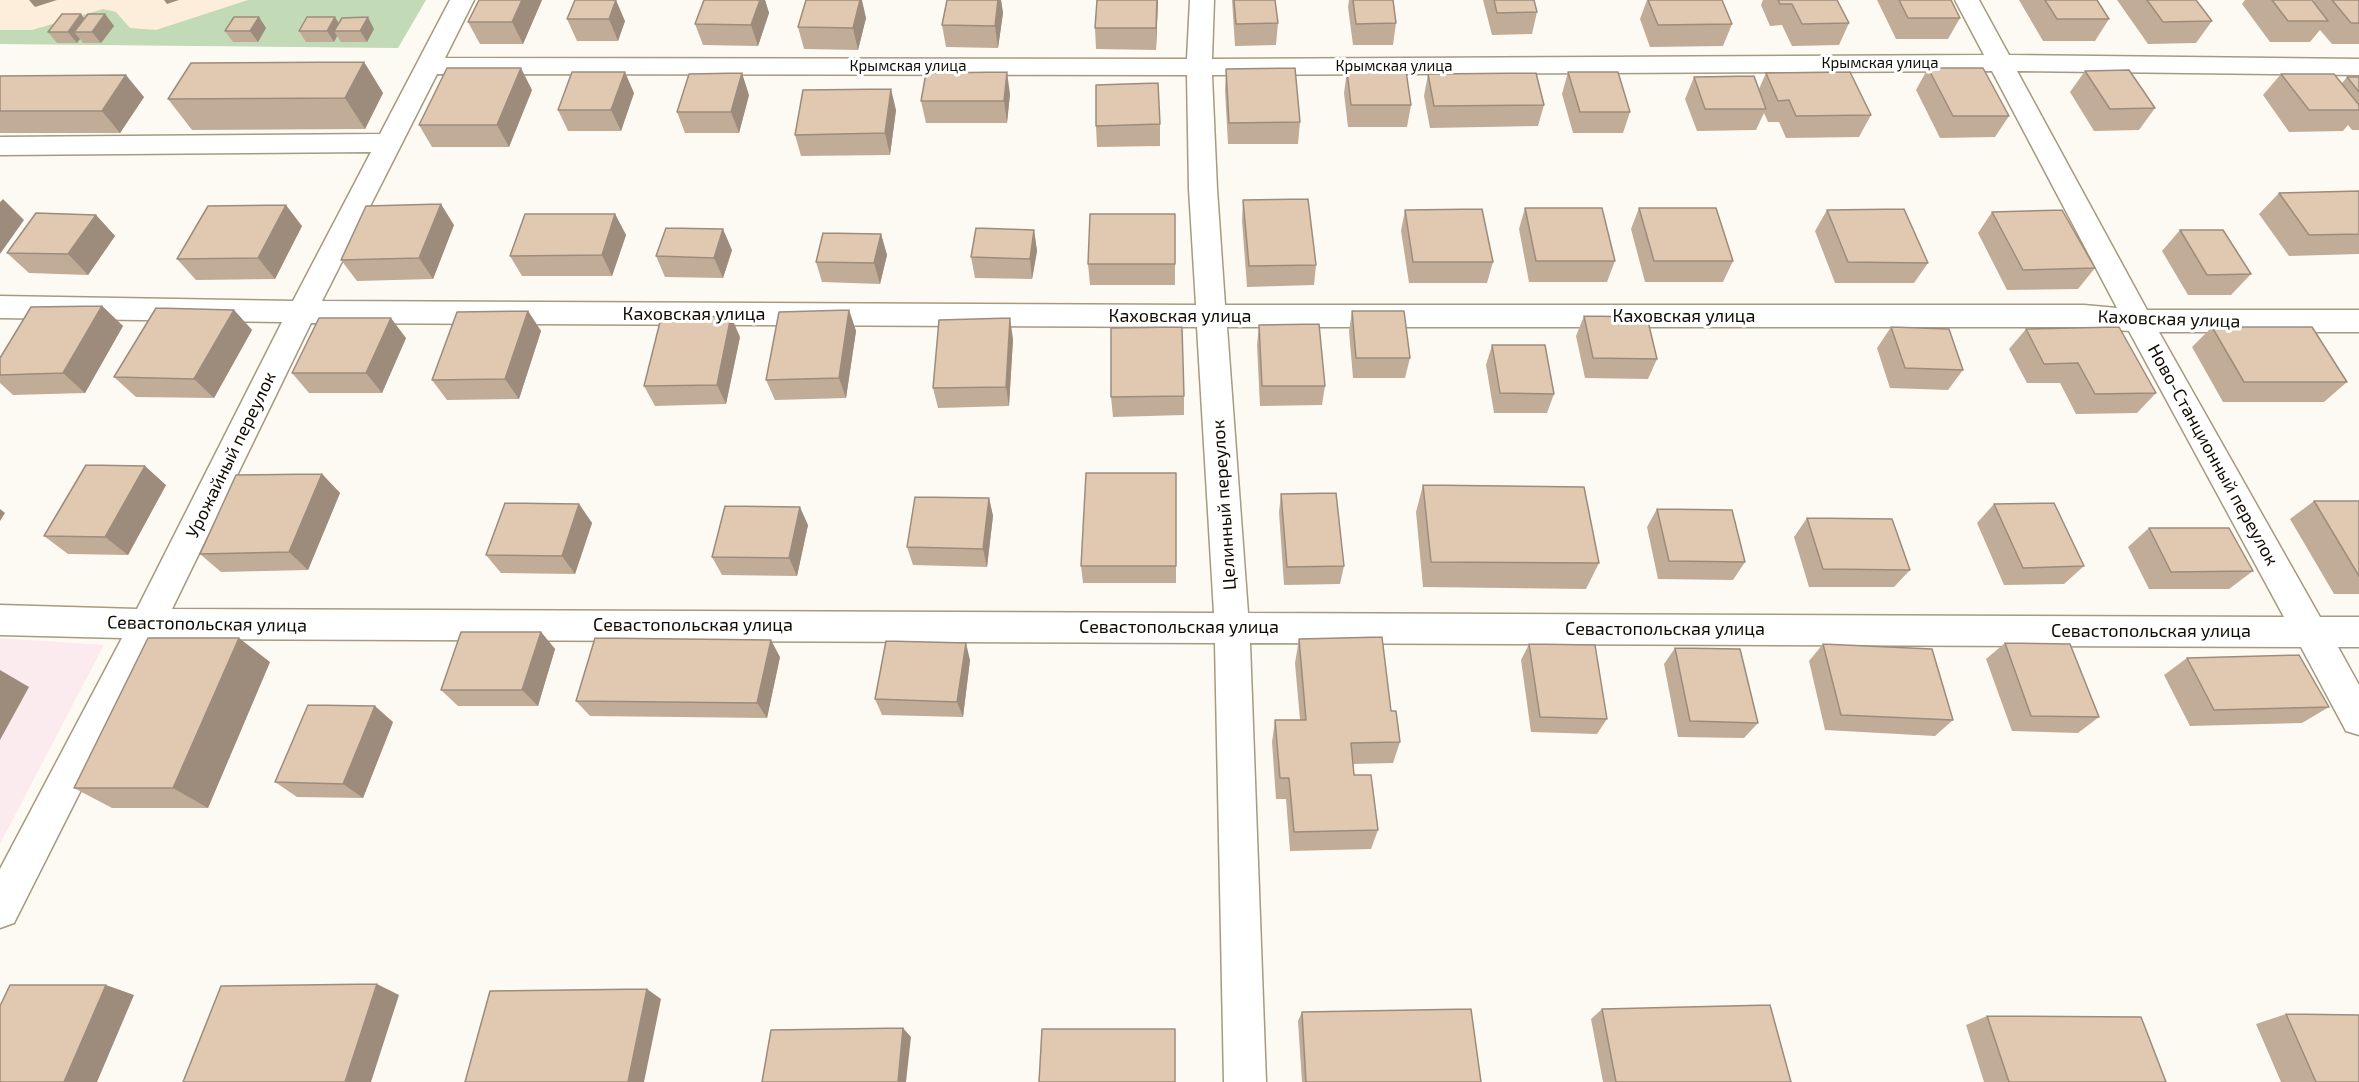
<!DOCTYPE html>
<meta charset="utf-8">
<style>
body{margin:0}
canvas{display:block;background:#fdfaf4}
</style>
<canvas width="2359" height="1082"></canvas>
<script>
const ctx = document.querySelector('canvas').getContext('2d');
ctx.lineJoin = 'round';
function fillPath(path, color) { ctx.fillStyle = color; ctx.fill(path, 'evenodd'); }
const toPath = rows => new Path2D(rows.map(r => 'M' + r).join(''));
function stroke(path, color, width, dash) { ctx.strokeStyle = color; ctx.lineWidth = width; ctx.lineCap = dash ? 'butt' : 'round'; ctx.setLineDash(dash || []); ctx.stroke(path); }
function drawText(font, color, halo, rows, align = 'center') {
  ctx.font = font + ' "Exo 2",sans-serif'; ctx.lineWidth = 6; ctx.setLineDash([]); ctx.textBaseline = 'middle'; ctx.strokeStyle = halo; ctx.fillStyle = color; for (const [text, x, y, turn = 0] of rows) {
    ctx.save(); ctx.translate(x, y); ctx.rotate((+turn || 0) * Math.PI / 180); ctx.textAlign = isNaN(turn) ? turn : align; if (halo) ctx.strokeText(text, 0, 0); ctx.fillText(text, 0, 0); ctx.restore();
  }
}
const commercial = toPath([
 [0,638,104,645,0,844]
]);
const education = toPath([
 [0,0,426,0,398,48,0,44]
]);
const green = toPath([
 [248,0,426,0,398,48,0,44,0,30,32,30,103,9,116,12,130,28,156,30]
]);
const minor = toPath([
 [450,0,474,0,445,58,1187,59,1190,0,1214,0,1212,59,1984,55,1955,0,1979,0,2009,55,2359,59,2359,75,2017,71,2147,310,2359,310,2359,332,2159,332,2320,617,2359,617,2359,647,2338,647,2359,685,2359,735,2346,731,2301,647,1250,643,1266,1082,1224,1082,1215,643,157,639,14,923,0,928,0,869,122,638,0,635,0,605,137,609,282,322,0,318,0,296,293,301,371,152,0,155,0,137,380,134,450,0],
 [1992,71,2117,308,2084,305,1225,305,1217,189,1212,75,1992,71],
 [437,74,1187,75,1189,189,1196,305,322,301,437,74],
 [311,323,1197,327,1214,613,172,609,311,323],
 [1227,327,2084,327,2129,331,2284,617,1248,613,1227,327]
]);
const wall = toPath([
 [542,0,523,44,480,44,468,22],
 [575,0,625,21,618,41,577,41,567,19],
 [704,0,765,0,769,13,758,46,703,45,695,24],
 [947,0,1001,0,1003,13,998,48,946,47,942,25],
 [1097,0,1158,0,1156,50,1096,49,1095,28],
 [1232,0,1275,0,1278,23,1276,45,1235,46],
 [1349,0,1393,0,1396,23,1393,45,1353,45,1348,7],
 [1483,0,1534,0,1537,12,1532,34,1492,35],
 [1647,0,1722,0,1732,24,1723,46,1650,47,1640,19],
 [1763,0,1837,0,1849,23,1839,45,1792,46,1782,25,1770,26,1761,5],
 [1877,0,1951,0,1960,18,1948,39,1896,39],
 [2019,0,2097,0,2109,19,2095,41,2043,41],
 [2117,0,2196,0,2212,21,2196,43,2148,44],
 [2245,0,2312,0,2313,1,2314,0,2359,0,2359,44,2332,44,2320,30,2310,42,2270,42,2242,4],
 [105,14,114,26,101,43,83,43,80,39,77,43,57,43,48,32,85,19],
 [259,17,266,28,258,42,233,42,225,31],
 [335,17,339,24,374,29,367,42,341,42,337,36,334,42,306,42,299,31],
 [866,18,858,50,804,49,798,27],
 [364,62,383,93,365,129,192,130,168,99],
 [1928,68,2009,116,1995,137,1940,138,1916,90],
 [1226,69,1300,122,1298,144,1228,144,1225,90],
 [1347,71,1411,105,1407,127,1348,127,1344,93],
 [2085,71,2155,108,2139,130,2094,131,2070,92],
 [1568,72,1630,112,1623,133,1573,133,1562,94],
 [1766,73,1871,115,1859,137,1786,138,1779,122,1768,122,1764,113,1756,130,1697,131,1685,99,1694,77,1759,89],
 [1428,74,1544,105,1538,126,1430,128,1424,96],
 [2281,74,2342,83,2347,77,2359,77,2359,130,2352,130,2348,125,2343,131,2289,132,2263,95],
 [0,76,144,97,120,133,0,133],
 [532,90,509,147,432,147,419,125],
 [634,93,621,131,568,131,558,110],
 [1010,94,1007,123,926,123,921,101],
 [749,95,739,133,685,133,677,112],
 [896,110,890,155,801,156,795,135],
 [1160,124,1160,146,1097,147,1096,126],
 [2359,191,2359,254,2289,256,2259,214,2279,193],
 [1243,200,1316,265,1314,285,1247,287,1242,221],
 [1525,208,1615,261,1607,282,1529,282,1519,229],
 [1639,208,1733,261,1723,282,1645,282,1631,229],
 [1405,210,1493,262,1487,283,1409,283,1401,231],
 [1827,210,1928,263,1914,283,1835,283,1815,231],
 [1992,212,2095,268,2078,289,2007,290,1978,233],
 [615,214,626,235,612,276,522,276,510,256],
 [1175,214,1175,285,1090,285,1088,264],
 [96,215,115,236,88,275,29,273,7,253],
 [454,225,433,279,357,281,341,260],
 [302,226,275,279,196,280,177,259],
 [1034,230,1037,251,1032,279,975,278,971,257],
 [2180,230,2251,274,2231,295,2188,295,2162,251],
 [881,234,887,255,880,284,822,282,816,262],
 [732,250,723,278,665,277,656,256],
 [102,306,123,326,85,393,13,395,0,383,0,358],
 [234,310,252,330,214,398,136,397,114,377],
 [849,310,856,331,846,398,775,400,766,380],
 [528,311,541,331,519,399,447,400,432,380],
 [1352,311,1410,358,1405,378,1353,378,1349,331],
 [1584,316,1657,359,1648,379,1585,378,1576,336],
 [1259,325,1325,386,1322,405,1260,406,1257,345],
 [1891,327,1963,370,1948,390,1890,388,1877,348],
 [2212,327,2347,382,2324,402,2223,402,2192,347],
 [2026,329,2156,393,2137,413,2076,414,2060,383,2027,383,2009,349],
 [740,337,726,404,655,406,644,386],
 [406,338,382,393,309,393,292,373],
 [1013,339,1009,406,938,408,933,388],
 [1492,345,1554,394,1547,413,1494,413,1486,365],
 [1184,396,1184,415,1113,417,1111,397],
 [1176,473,1176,583,1083,583,1081,566],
 [322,474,340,493,308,570,221,572,200,554],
 [166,485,128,555,68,554,44,536],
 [1423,485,1599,563,1586,589,1423,587,1416,512],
 [1281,494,1344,566,1340,584,1284,585,1279,512],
 [989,498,993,516,987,567,913,565,907,547],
 [2314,501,2359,501,2359,594,2334,594,2290,519],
 [579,504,592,523,575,574,501,573,486,555],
 [1994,504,2084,566,2064,584,2004,585,1977,523],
 [1657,509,1745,562,1733,580,1658,579,1647,527],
 [1807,518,1910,570,1894,587,1809,587,1794,537],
 [808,525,797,576,722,575,712,557],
 [2149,528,2253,571,2229,589,2149,589,2128,547],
 [541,632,555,649,538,706,458,706,441,690],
 [1299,639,1391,711,1400,742,1393,763,1353,764,1354,775,1378,830,1371,849,1290,851,1286,799,1276,799,1272,742,1275,720,1300,720,1295,663],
 [2005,643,2099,717,2078,733,2012,731,1986,659],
 [1529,644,1607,719,1597,734,1531,732,1521,660],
 [1823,644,1953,720,1935,736,1825,730,1809,661],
 [1675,648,1758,723,1744,738,1678,737,1664,664],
 [780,657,767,718,590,716,576,701],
 [2187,658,2329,707,2302,723,2190,726,2164,675],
 [970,660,963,717,882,715,875,699],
 [270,662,208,808,112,808,74,788],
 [393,722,363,798,297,797,275,782],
 [1602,1009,1791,1082,1603,1082,1591,1019],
 [1302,1012,1481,1082,1302,1082,1298,1021],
 [2286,1014,2359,1082,2281,1082,2256,1024],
 [1987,1016,2166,1082,1984,1082,1966,1025]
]);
const shadedWall = toPath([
 [29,0,57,0,35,7],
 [164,0,179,0,167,4],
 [522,0,542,0,523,44,512,22],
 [616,0,625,21,618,41,609,19],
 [760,0,765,0,769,13,758,46,751,25],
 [860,0,862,0,866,18,858,50,853,28],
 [998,0,1001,0,1003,13,998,48,995,26],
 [1157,0,1158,0,1156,50,1156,28],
 [81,14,90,26,74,32,80,39,77,43,68,32],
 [105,14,114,26,101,43,92,32],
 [259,17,266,28,258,42,250,31],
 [335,17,342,29,334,31,337,36,334,42,327,31],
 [368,17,374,29,367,42,360,31],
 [364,62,383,93,365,129,345,98],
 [521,68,532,90,509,147,497,125],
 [625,72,634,93,621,131,611,110],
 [1007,72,1010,94,1007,123,1004,101],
 [742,73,749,95,739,133,731,112],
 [126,75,144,97,120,133,102,111],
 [891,89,896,110,890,155,885,133],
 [3,199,24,220,0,254,0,202],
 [441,204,454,225,433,279,419,258],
 [286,205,302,226,275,279,258,258],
 [615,214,626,235,612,276,602,255],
 [96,215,115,236,88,275,68,254],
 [723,229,732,250,723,278,714,258],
 [1034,230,1037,251,1032,279,1030,259],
 [881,234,887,255,880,284,874,263],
 [102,306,123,326,85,393,63,373],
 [234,310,252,330,214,398,194,379],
 [849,310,856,331,846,398,839,378],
 [528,311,541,331,519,399,505,379],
 [731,316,740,337,726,404,717,385],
 [391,318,406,338,382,393,366,373],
 [1010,318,1013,339,1009,406,1006,387],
 [145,466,166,485,128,555,105,537],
 [322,474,340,493,308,570,289,552],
 [989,498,993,516,987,567,983,549],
 [579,504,592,523,575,574,562,556],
 [800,507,808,525,797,576,789,558],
 [0,509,5,513,0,521],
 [541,632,555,649,538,706,522,690],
 [239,638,270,662,208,808,173,788],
 [771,640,780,657,767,718,757,703],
 [966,643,970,660,963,717,957,702],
 [0,670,29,687,0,740],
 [375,706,393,722,363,798,343,784],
 [377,984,399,995,371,1082,345,1082],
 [106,985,134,995,97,1082,64,1082],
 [647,989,661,999,644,1082,628,1082],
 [903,1028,911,1037,906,1082,898,1082]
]);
const building = toPath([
 [479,0,522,0,512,22,468,22,479,0],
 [575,0,616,0,609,19,567,19,575,0],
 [704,0,760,0,751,25,695,24,704,0],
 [806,0,860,0,853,28,798,27,806,0],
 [947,0,998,0,995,26,942,25,947,0],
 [1097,0,1157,0,1156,28,1095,28,1097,0],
 [1234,0,1275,0,1278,23,1236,24,1234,0],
 [1353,0,1393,0,1396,23,1356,24,1353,0],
 [1494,0,1534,0,1537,12,1497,13,1494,0],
 [1648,0,1722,0,1732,24,1658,25,1648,0],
 [1778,0,1837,0,1849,23,1802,24,1792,4,1780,4,1778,0],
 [1899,0,1951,0,1960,18,1908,18,1899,0],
 [2045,0,2097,0,2109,19,2057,19,2045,0],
 [2147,0,2196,0,2212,21,2163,22,2147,0],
 [2272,0,2312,0,2328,21,2288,21,2272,0],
 [2332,0,2359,0,2359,23,2351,23,2332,0],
 [62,14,81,14,68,32,48,32,62,14],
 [88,14,105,14,92,32,74,32,88,14],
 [234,17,259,17,250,31,225,31,234,17],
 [307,17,335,17,327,31,299,31,307,17],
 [368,17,360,31,334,31,342,18,368,17],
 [364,62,345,98,168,99,191,63,364,62],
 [447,68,521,68,497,125,419,125,447,68],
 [1295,68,1300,122,1229,123,1226,69,1295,68],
 [1928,68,1983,68,2009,116,1953,116,1928,68],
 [2129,70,2155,108,2110,109,2085,71,2129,70],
 [1347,71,1406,71,1411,105,1351,105,1347,71],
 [572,72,625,72,611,110,558,110,572,72],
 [1007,72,1004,101,921,101,926,73,1007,72],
 [1568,72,1618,72,1630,112,1580,112,1568,72],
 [1850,72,1871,115,1796,116,1789,100,1778,101,1766,73,1850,72],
 [742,73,731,112,677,112,689,74,742,73],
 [1536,73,1544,105,1434,106,1428,74,1536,73],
 [2281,74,2334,74,2359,105,2359,110,2309,110,2281,74],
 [126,75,102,111,0,111,0,76,126,75],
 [1754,76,1766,109,1705,109,1694,77,1754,76],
 [2347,77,2359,77,2359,92,2347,77],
 [1158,83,1160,124,1096,126,1096,85,1158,83],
 [891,89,885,133,795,135,803,90,891,89],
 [2359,191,2359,234,2309,235,2279,193,2359,191],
 [1308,199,1316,265,1249,266,1243,200,1308,199],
 [441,204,419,258,341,260,366,206,441,204],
 [286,205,258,258,177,259,208,206,286,205],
 [1525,208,1602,208,1615,261,1536,261,1525,208],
 [1639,208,1716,208,1733,261,1654,261,1639,208],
 [1482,209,1493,262,1413,262,1405,210,1482,209],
 [1904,209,1928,263,1848,262,1827,210,1904,209],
 [2062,210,2095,268,2023,270,1992,212,2062,210],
 [36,213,96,215,68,254,7,253,36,213],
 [525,214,615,214,602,255,510,256,525,214],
 [1090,214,1175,214,1175,264,1088,264,1090,214],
 [666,228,723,229,714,258,656,256,666,228],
 [976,228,1034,230,1030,259,971,257,976,228],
 [2180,230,2223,230,2251,274,2207,275,2180,230],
 [823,233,881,234,874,263,816,262,823,233],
 [102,306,63,373,0,375,0,358,31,307,102,306],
 [156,308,234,310,194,379,114,377,156,308],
 [849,310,839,378,766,380,779,312,849,310],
 [528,311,505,379,432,380,457,312,528,311],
 [1352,311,1404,311,1410,358,1356,358,1352,311],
 [731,316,717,385,644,386,661,318,731,316],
 [1584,316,1647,317,1657,359,1593,358,1584,316],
 [319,318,391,318,366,373,292,373,319,318],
 [1010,318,1006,387,933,388,939,320,1010,318],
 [1319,324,1325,386,1262,386,1259,325,1319,324],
 [1182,327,1184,396,1111,397,1111,328,1182,327],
 [1891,327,1949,329,1963,370,1905,368,1891,327],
 [2119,327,2156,393,2095,394,2078,363,2044,364,2026,329,2119,327],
 [2212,327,2312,327,2347,382,2244,382,2212,327],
 [1492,345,1545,345,1554,394,1500,393,1492,345],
 [86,465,145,466,105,537,44,536,86,465],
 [1086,473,1176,473,1176,566,1081,566,1086,473],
 [322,474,289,552,200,554,236,475,322,474],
 [1423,485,1584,487,1599,563,1431,562,1423,485],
 [1336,493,1344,566,1287,567,1281,494,1336,493],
 [915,497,989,498,983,549,907,547,915,497],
 [2314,501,2359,501,2359,576,2314,501],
 [505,503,579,504,562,556,486,555,505,503],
 [2054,503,2084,566,2023,568,1994,504,2054,503],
 [725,506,800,507,789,558,712,557,725,506],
 [1657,509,1732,510,1745,562,1669,561,1657,509],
 [1807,518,1892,519,1910,570,1823,569,1807,518],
 [2149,528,2229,528,2253,571,2171,572,2149,528],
 [461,632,541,632,522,690,441,690,461,632],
 [1382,637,1391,711,1396,711,1400,742,1351,743,1354,775,1371,775,1378,830,1294,832,1289,778,1280,778,1275,720,1306,720,1299,639,1382,637],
 [148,638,239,638,173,788,74,788,148,638],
 [595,638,771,640,757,703,576,701,595,638],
 [886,641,966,643,957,702,875,699,886,641],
 [2005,643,2070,644,2099,717,2031,716,2005,643],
 [1529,644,1595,645,1607,719,1540,717,1529,644],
 [1823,644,1932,649,1953,720,1841,715,1823,644],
 [1675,648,1740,649,1758,723,1690,721,1675,648],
 [2299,655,2329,707,2214,710,2187,658,2299,655],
 [308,705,375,706,343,784,275,782,308,705],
 [377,984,345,1082,183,1082,221,986,377,984],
 [10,985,106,985,64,1082,0,1082,0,1006,10,985],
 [647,989,628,1082,465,1082,490,991,647,989],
 [1770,1005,1791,1082,1616,1082,1602,1009,1770,1005],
 [1471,1009,1481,1082,1306,1082,1302,1012,1471,1009],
 [2286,1014,2359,1015,2359,1082,2316,1082,2286,1014],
 [1987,1016,2141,1017,2166,1082,2009,1082,1987,1016],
 [903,1028,898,1082,762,1082,771,1030,903,1028],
 [1042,1029,1175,1029,1175,1082,1039,1082,1042,1029]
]);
const farStreetnames = [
 ["Крымская улица",1880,63],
 ["Крымская улица",908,66],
 ["Крымская улица",1394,66]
];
const streetNames = [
 ["Каховская улица",694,314],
 ["Каховская улица",1180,316],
 ["Каховская улица",1684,316],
 ["Каховская улица",2169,319,2],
 ["Урожайный переулок",231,455,-64],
 ["Ново-Станционный переулок",2213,455,61],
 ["Целинный переулок",1224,505,-94],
 ["Севастопольская улица",207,624,1],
 ["Севастопольская улица",693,625],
 ["Севастопольская улица",1179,627],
 ["Севастопольская улица",1665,629],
 ["Севастопольская улица",2151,631]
];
fillPath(commercial, '#fcebee');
fillPath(education, '#fdeedb');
fillPath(green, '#c2dab5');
stroke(minor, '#a79a7e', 3);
fillPath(minor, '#fff');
fillPath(wall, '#c1ac98');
fillPath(shadedWall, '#9d8c7c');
fillPath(building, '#e0c8b1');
stroke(building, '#9d8c7c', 1.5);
drawText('15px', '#100c03', '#fff', farStreetnames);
drawText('18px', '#100c03', '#fff', streetNames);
</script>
